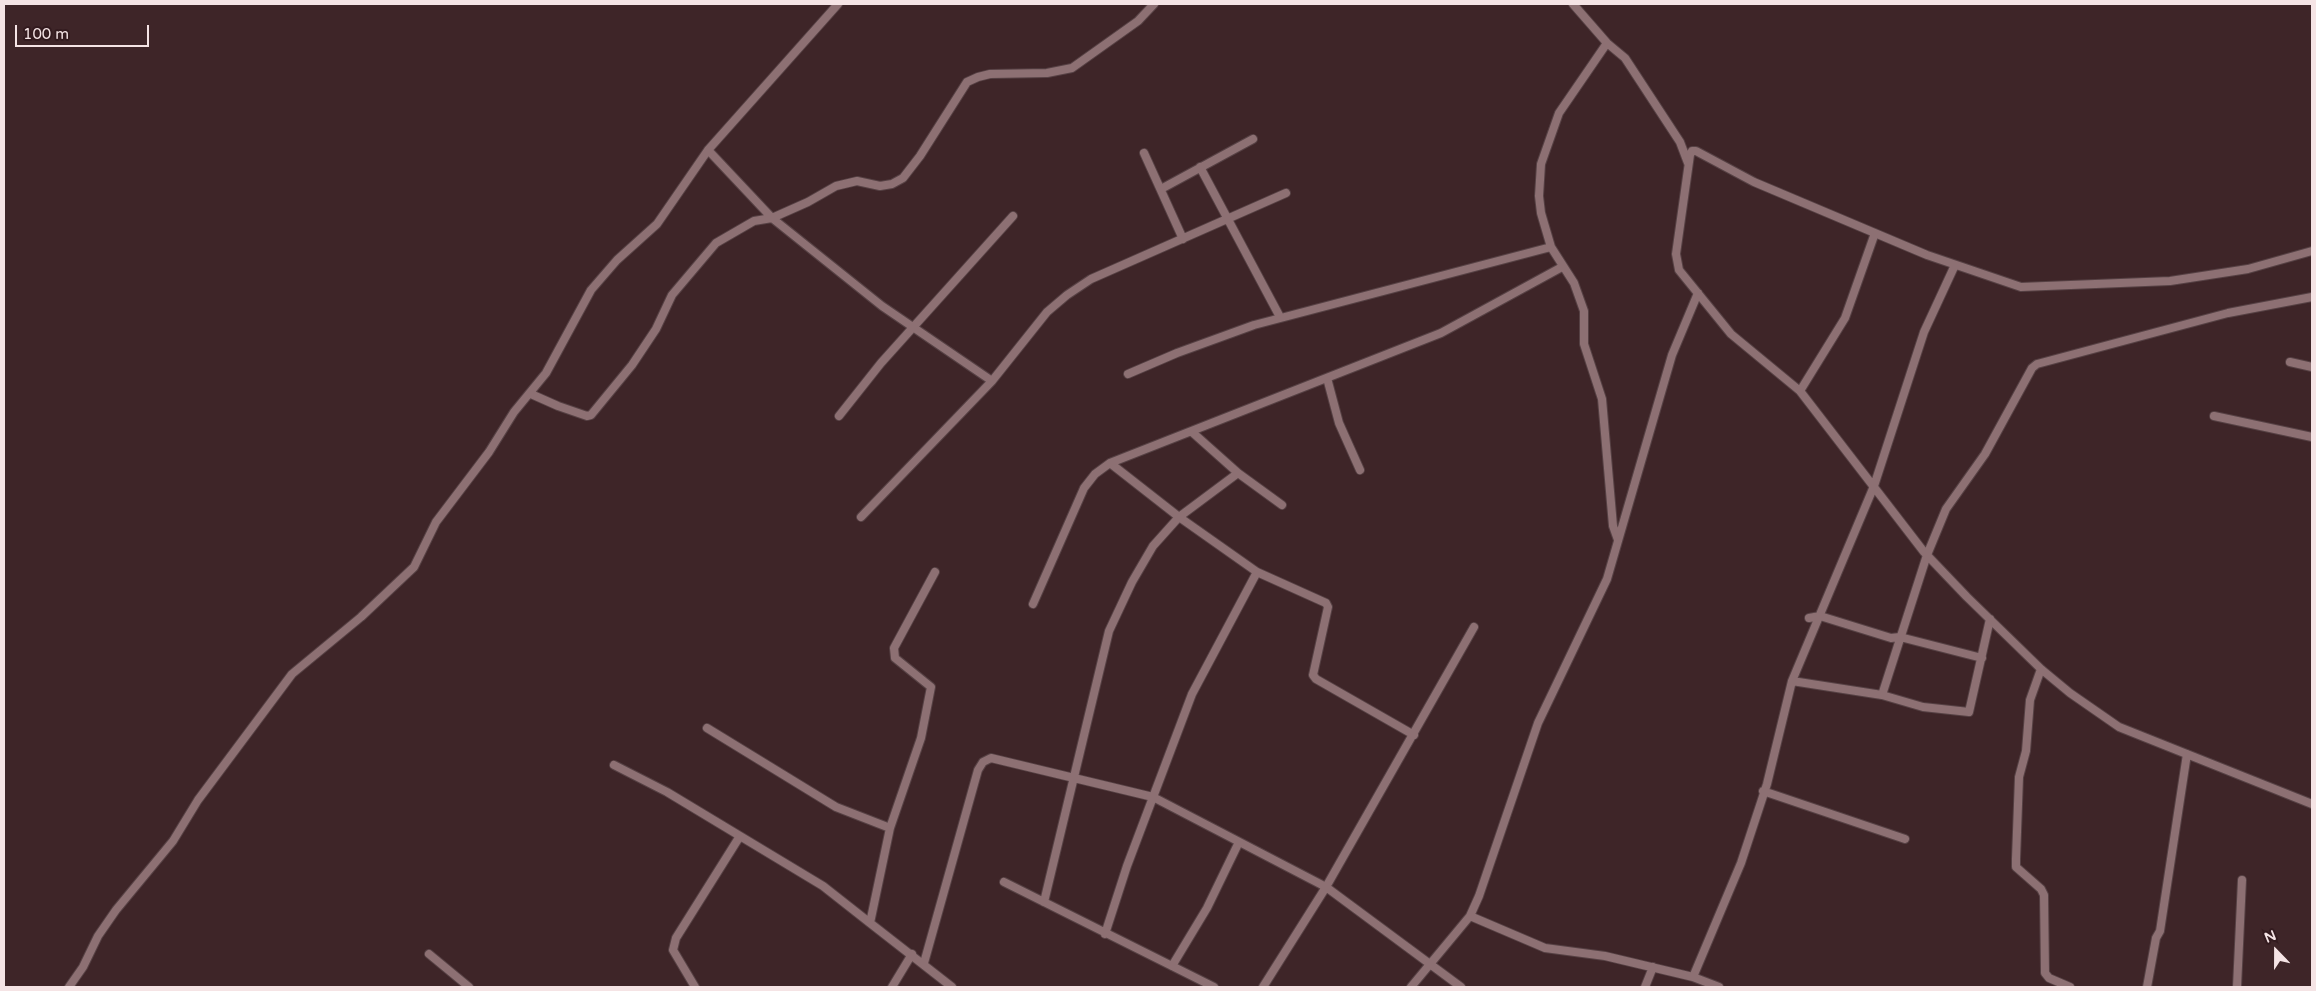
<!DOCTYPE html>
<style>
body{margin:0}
#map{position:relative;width:2316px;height:991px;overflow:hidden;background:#3e2528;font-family:"Varela Round",sans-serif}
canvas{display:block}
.frame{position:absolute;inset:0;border:5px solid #f5e4e5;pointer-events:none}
.north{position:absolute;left:2251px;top:926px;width:50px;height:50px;-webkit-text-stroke:4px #331b1f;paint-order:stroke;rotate:338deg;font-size:14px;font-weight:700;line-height:20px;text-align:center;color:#f5e4e5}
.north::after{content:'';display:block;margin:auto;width:18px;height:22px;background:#f5e4e5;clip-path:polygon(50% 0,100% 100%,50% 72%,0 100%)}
.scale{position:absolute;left:15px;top:25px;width:134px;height:22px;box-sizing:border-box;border:2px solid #f5e4e5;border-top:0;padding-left:6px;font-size:15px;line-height:18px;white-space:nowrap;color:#f5e4e5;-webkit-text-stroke:4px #331b1f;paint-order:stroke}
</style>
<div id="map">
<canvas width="2316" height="991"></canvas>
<div class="frame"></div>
<div class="north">N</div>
<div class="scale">100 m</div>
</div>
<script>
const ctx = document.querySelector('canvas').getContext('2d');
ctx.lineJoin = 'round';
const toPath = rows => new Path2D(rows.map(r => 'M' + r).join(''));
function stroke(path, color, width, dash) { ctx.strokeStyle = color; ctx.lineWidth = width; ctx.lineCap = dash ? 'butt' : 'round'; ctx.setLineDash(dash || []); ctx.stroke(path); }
const street = toPath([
 [1573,4,1607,43,1625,58,1680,142,1688,163],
 [1607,43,1559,113,1541,164,1539,196,1541,213,1551,247,1574,283,1584,311,1584,344,1602,399,1613,526,1618,540],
 [708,150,772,218,882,306,992,381],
 [1144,153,1183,239],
 [1200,167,1280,317],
 [1161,189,1253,139],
 [2312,251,2248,269,2170,281,2021,287,1927,255,1754,182,1696,151,1692,151,1690,155,1676,254,1679,270,1731,334,1800,391,1924,552,1967,597,2041,669,2070,693,2119,727,2312,804],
 [2290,362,2312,367],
 [1128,374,1177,353,1254,325,1551,247],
 [1327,378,1339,423,1360,470],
 [1800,391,1845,318,1875,233],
 [531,394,558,406,587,416,591,415,632,365,656,329,672,295,716,243,754,221,772,218,808,202,836,186,857,181,880,186,892,184,903,178,920,156,967,82,978,77,990,74,1047,73,1072,68,1138,21,1154,4],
 [839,416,881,363,1013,216],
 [2214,416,2312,437],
 [1192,432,1238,473,1282,505],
 [1110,463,1179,517,1257,572,1326,603,1328,607,1313,675,1316,679,1414,735],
 [861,517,992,381,1047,312,1067,295,1091,279,1286,193],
 [1033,604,1084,488,1095,474,1110,463,1441,333,1562,267],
 [1809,618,1820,616,1891,638,1900,637,1982,658],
 [2041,669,2030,700,2026,751,2019,777,2016,859,2016,867,2041,889,2044,895,2045,973,2049,978,2070,987],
 [1792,681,1882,695,1923,707,1969,712,1990,619],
 [1882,695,1927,555,1946,509,1985,454,2032,368,2037,364,2228,313,2312,297],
 [707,728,836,807,890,828,870,923,952,987],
 [614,765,667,792,740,836,676,938,673,950,695,987],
 [1763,791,1905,839],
 [890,828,921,738,931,687,895,658,894,648,935,572],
 [740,836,823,886,870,923],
 [1004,882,1214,987],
 [1044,902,1109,631,1132,582,1153,546,1179,517,1238,473],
 [1470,916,1545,948,1605,956,1693,977,1719,987],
 [1105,934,1127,866,1192,694,1257,572],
 [429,954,469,987],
 [924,963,978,770,983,762,991,758,1153,797,1326,887,1461,987],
 [1172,966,1207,908,1239,842],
 [1693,977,1741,863,1767,784,1792,681,1874,486,1924,332,1955,265],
 [69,987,83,967,98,936,116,910,173,841,198,800,292,674,361,617,414,567,436,522,489,452,514,412,546,373,591,290,617,260,657,224,708,150,838,4],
 [892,987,912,954],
 [1263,987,1326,887,1474,627],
 [1411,987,1470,916,1479,896,1538,723,1607,579,1672,355,1698,293],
 [1645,987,1653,967],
 [2147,987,2156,938,2160,931,2187,754],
 [2237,987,2242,880]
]);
stroke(street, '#564144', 10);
stroke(street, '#8d7073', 8);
</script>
